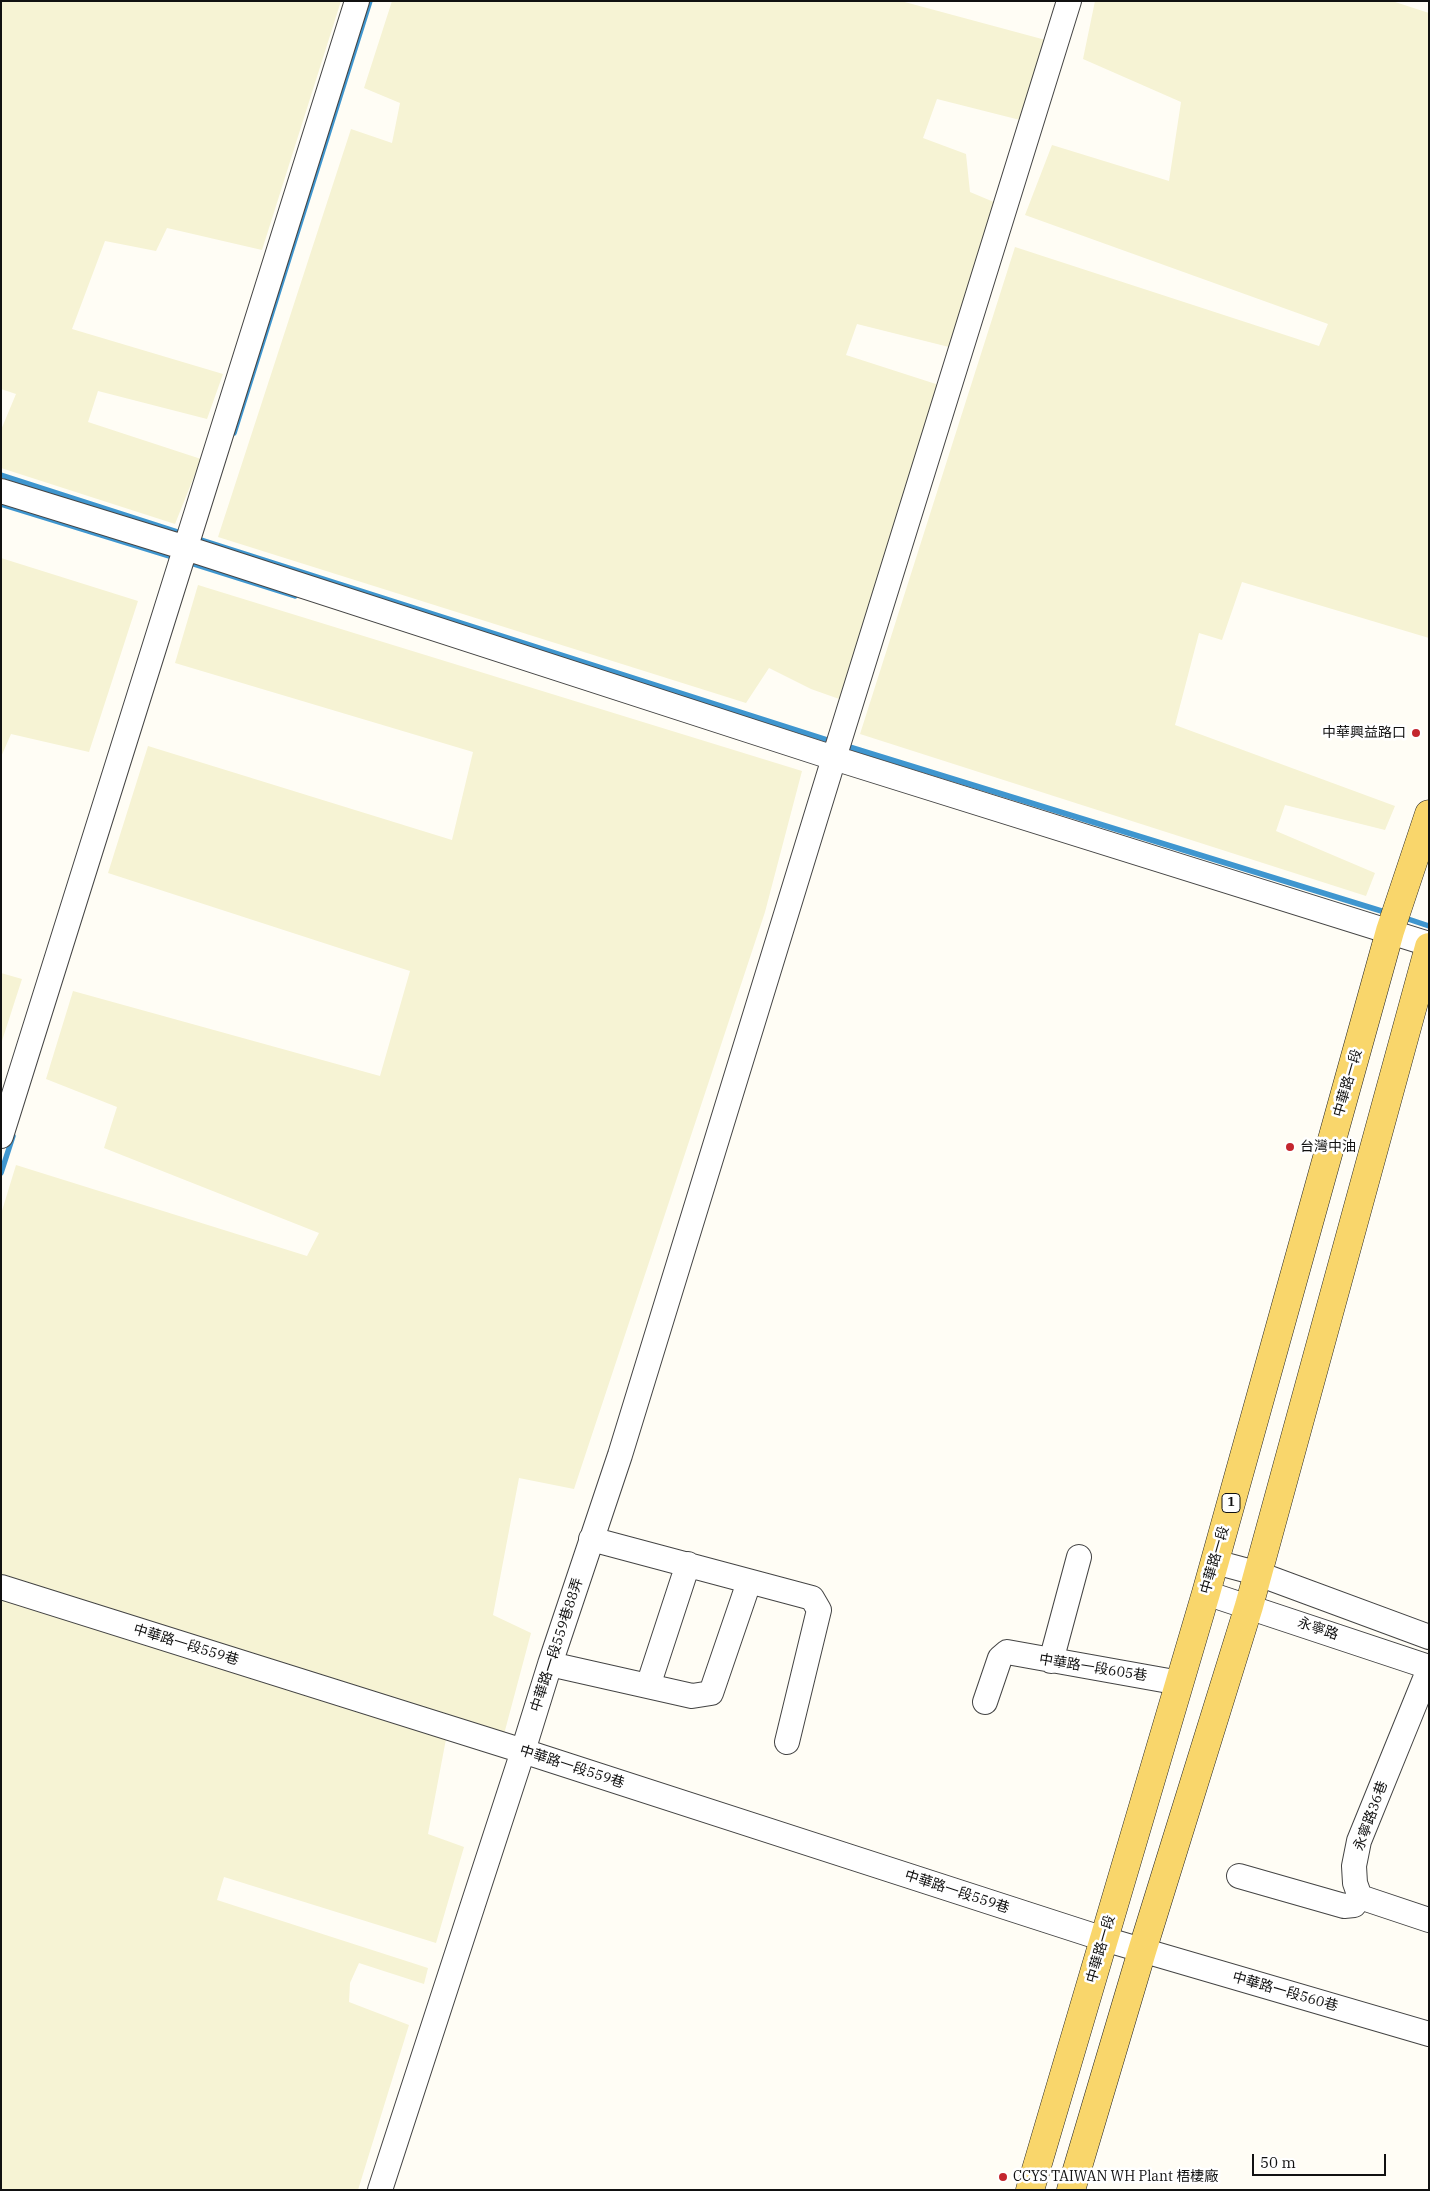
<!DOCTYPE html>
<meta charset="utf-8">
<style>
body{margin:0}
#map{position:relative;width:1430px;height:2191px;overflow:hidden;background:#fffdf5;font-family:"IBM Plex Serif",serif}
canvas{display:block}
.frame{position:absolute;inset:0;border:2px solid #111;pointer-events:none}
.scale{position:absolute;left:1252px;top:2154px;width:134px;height:22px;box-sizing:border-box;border:2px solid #111;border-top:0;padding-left:6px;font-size:15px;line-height:18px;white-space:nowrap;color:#111;-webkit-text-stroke:4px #fff;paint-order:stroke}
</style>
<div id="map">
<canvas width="1430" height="2191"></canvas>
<div class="frame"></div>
<div class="scale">50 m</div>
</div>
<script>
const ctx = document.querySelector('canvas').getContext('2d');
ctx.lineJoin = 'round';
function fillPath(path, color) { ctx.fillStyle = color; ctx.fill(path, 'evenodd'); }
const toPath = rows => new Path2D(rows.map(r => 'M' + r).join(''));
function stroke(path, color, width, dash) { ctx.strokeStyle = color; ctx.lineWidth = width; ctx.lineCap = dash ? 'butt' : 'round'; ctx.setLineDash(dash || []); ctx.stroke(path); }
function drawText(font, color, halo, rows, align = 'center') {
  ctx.font = font + ' "IBM Plex Serif","Noto Sans TC",serif'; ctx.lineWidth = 5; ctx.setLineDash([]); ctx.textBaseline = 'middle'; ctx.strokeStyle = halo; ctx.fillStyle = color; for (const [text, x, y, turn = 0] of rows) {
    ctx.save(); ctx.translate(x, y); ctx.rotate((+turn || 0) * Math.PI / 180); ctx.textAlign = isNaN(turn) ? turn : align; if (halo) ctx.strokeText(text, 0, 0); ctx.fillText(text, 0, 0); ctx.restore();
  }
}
const farmland = toPath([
 [1,1,341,1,262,250,167,228,156,251,105,241,72,329,223,374,207,419,98,391,88,422,201,459,175,524,1,468,1,430,16,394,1,389],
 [392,1,901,1,1053,42,1024,121,937,99,923,138,966,154,970,192,1001,205,961,350,857,324,846,355,939,385,842,700,811,689,769,668,746,703,218,537,351,129,392,143,400,103,364,88],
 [1095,1,1392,1,1429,13,1429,638,1242,582,1222,640,1199,633,1175,725,1395,806,1385,830,1285,805,1276,831,1375,873,1366,896,860,734,1015,247,1319,346,1328,324,1025,215,1052,145,1169,181,1181,102,1083,59],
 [1,558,138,601,89,752,11,734,1,757],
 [198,585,802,771,765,912,574,1489,519,1478,493,1615,531,1633,503,1738,450,1718,428,1834,464,1847,436,1943,224,1877,217,1900,428,1968,424,1984,359,1963,350,1983,349,2002,409,2025,358,2190,1,2190,1,1214,16,1165,307,1256,319,1233,104,1148,117,1107,46,1079,73,991,380,1076,410,971,108,873,148,746,452,840,473,752,175,663],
 [1,973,22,979,1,1044]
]);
const stream = toPath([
 [234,433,370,1],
 [1,475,184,534],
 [1,504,176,558],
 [195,538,834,742],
 [187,562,295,596],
 [843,745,1388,913],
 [1402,917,1429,926],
 [1,1173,13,1136]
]);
const minor = toPath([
 [1,491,186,548,834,758,1429,944],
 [1,1136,357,1],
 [591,1539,812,1598,819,1610,787,1742],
 [1215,1562,1256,1573,1429,1637],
 [1,1587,523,1751,1104,1939,1429,2034],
 [1206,1593,1429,1667],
 [1051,1661,1079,1557],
 [550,1664,692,1696,711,1693,749,1582],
 [648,1686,688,1564],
 [985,1702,1000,1658,1007,1652,1180,1683],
 [1239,1876,1344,1906,1354,1905,1360,1897],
 [1360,1897,1355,1883,1354,1866,1359,1841,1429,1669],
 [1360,1897,1429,1920],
 [380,2190,523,1751,550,1664,620,1455,834,758,1069,1]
]);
const major = toPath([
 [1030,2190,1206,1593,1390,931,1429,814],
 [1071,2190,1142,1951,1249,1606,1429,947]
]);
const markers = [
 [1416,733,5,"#c4262e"],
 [1290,1147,5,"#c4262e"],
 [1003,2177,5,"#c4262e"]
];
const shields = [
 [1231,1503,18]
];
const shieldNames = [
 ["1",1231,1503]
];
const poiNames = [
 ["中華興益路口",1406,733,"right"],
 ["台灣中油",1300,1147],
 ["CCYS TAIWAN WH Plant 梧棲廠",1013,2177]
];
const streetNames = [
 ["中華路一段",1348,1083,-74],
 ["中華路一段",1215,1560,-74],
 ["永寧路",1318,1629,19],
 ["中華路一段559巷",186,1645,17],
 ["中華路一段559巷88弄",557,1645,-72],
 ["中華路一段605巷",1093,1668,9],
 ["中華路一段559巷",572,1767,18],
 ["永寧路36巷",1371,1816,-70],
 ["中華路一段559巷",957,1892,18],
 ["中華路一段",1101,1949,-74],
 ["中華路一段560巷",1285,1992,16]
];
fillPath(farmland, '#f6f3d4');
stroke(stream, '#3f96cf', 5.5);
stroke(minor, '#444', 26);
stroke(major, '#222', 29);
stroke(minor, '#fff', 24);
stroke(major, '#f9d66b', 28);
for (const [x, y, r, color] of markers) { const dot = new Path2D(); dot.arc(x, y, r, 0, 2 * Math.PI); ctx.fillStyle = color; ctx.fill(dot); stroke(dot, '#fff', 2); }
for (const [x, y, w] of shields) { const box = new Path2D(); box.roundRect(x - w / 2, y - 9.5, w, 19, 4); ctx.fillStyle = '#fff'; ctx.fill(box); stroke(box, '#111', 1); }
drawText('bold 12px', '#111', null, shieldNames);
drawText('14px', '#111', '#fff', poiNames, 'left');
drawText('14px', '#111', '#fff', streetNames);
</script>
